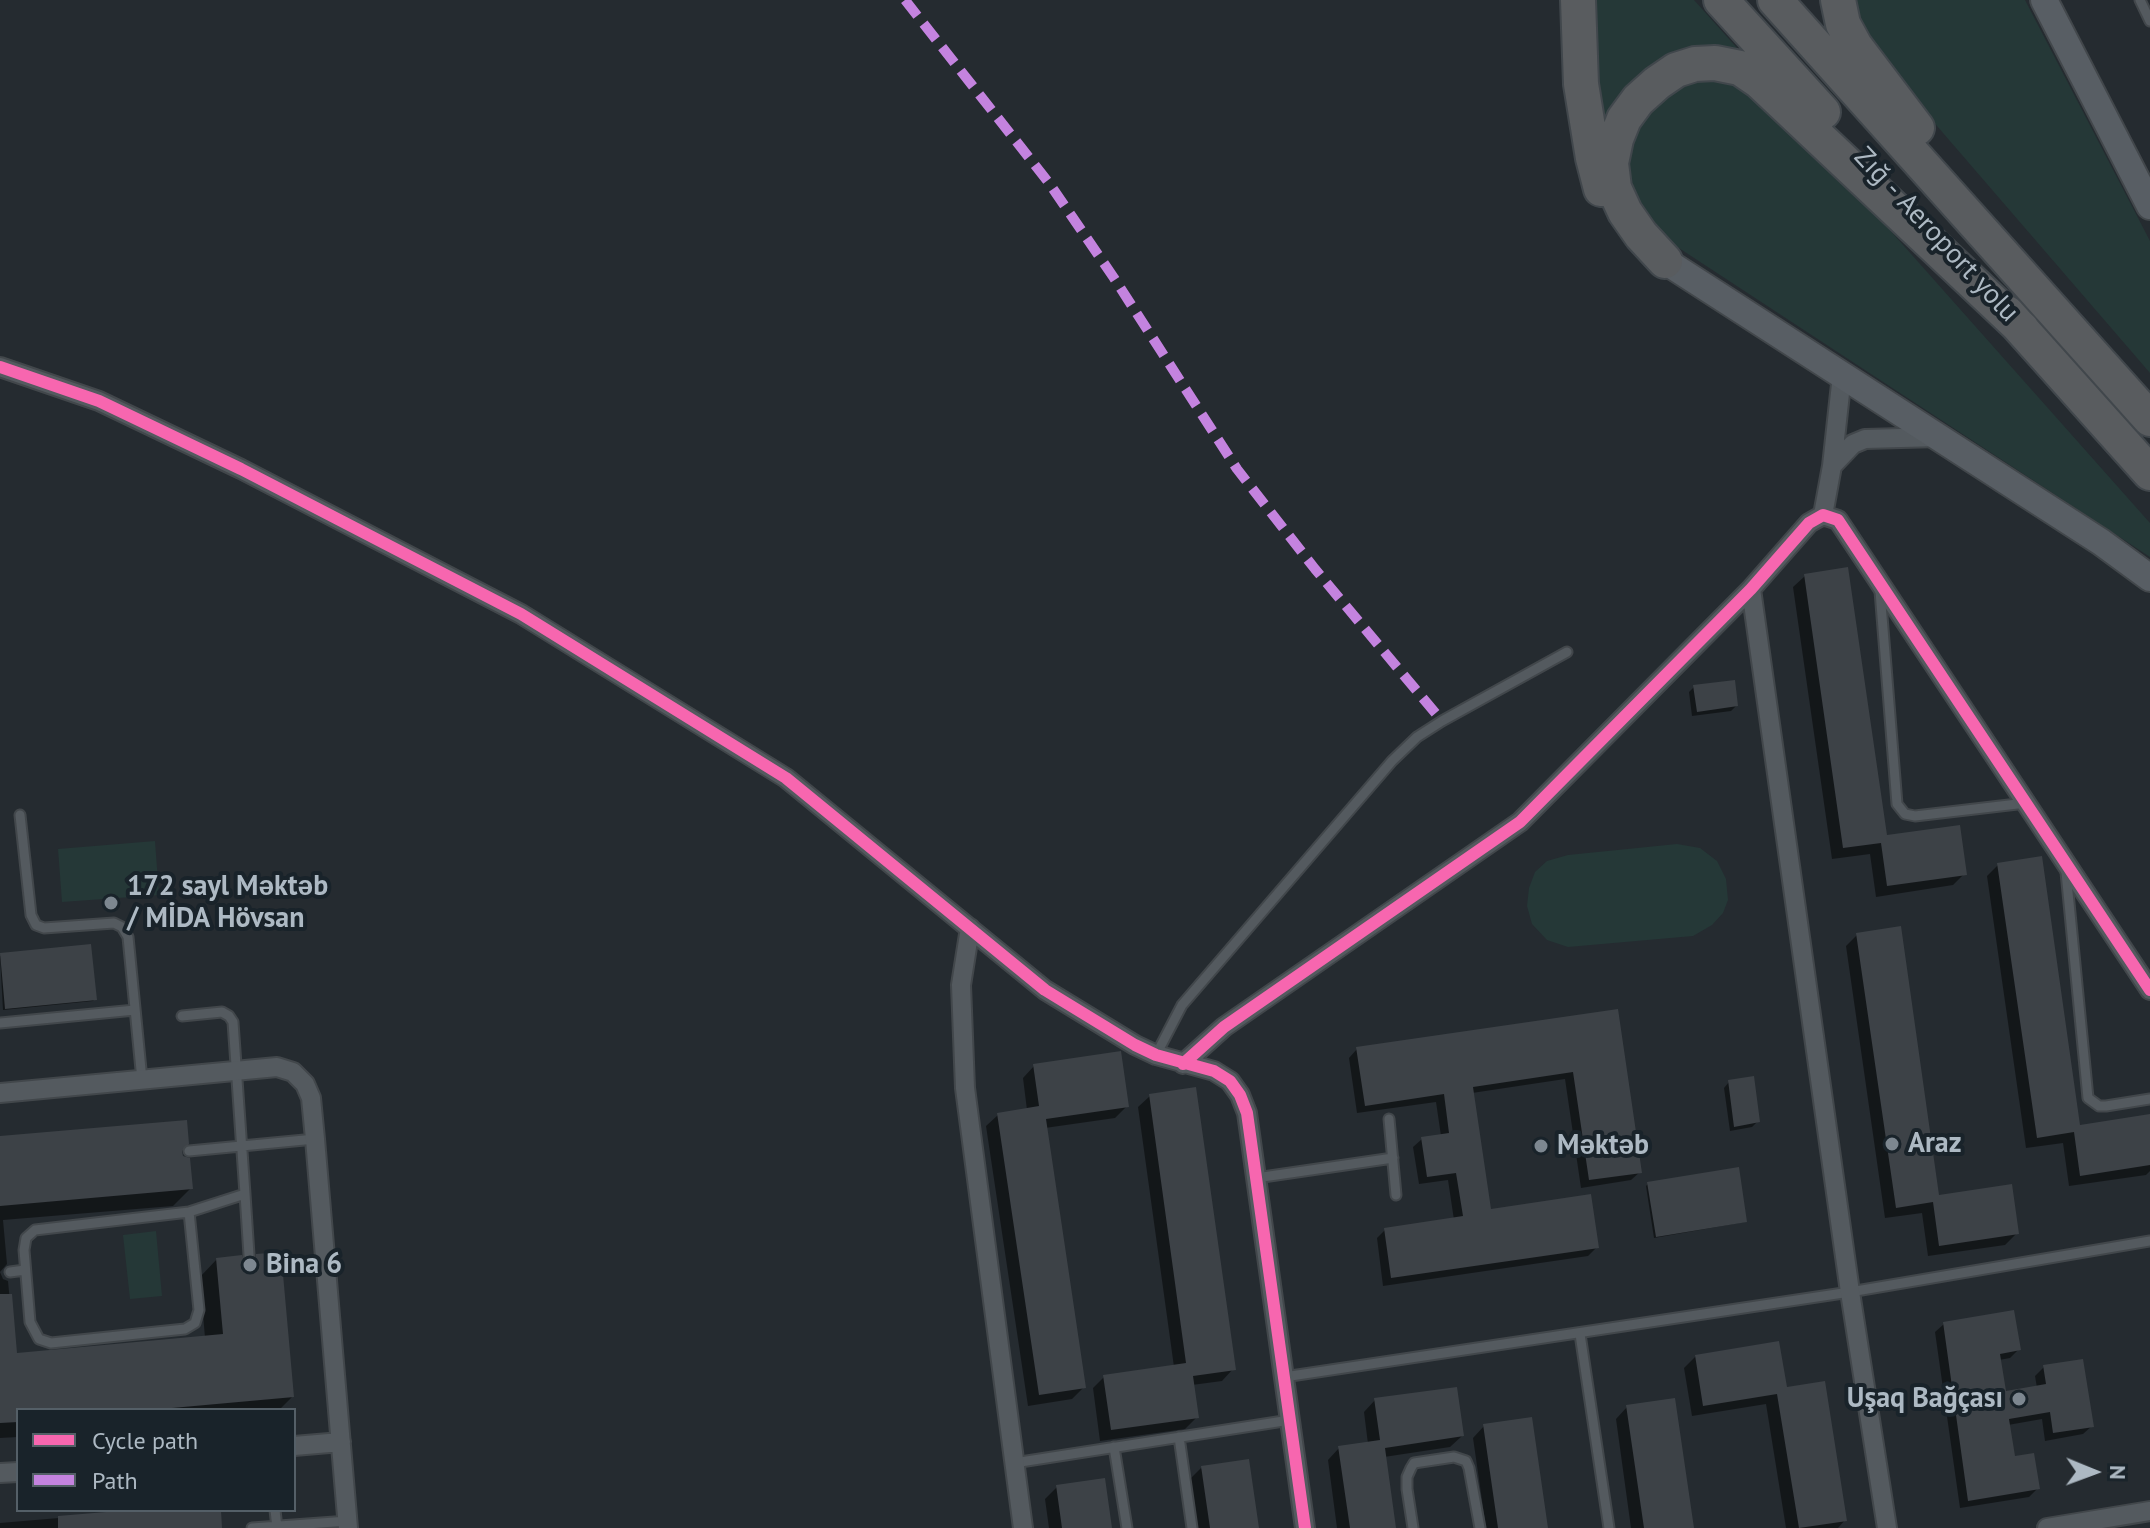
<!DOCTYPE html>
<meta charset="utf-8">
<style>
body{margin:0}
#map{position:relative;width:2150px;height:1528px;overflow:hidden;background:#252b30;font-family:"PT Sans",sans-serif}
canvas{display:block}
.legend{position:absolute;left:16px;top:1408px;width:280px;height:104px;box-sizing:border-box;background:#19232a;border:2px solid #545f67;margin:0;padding:10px 14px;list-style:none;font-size:24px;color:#adb9c3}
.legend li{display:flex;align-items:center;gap:16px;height:40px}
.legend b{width:40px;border:2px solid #545f67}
.north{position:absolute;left:2054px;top:1432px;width:80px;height:80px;-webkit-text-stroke:6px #19232a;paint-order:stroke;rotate:91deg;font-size:22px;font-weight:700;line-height:32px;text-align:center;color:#adb9c3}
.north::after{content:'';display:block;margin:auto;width:28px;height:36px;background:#adb9c3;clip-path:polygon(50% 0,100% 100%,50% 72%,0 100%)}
</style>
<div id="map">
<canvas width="2150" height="1528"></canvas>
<ul class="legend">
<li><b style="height:10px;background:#f766af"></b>Cycle path</li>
<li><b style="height:10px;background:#c483df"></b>Path</li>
</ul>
<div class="north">N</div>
</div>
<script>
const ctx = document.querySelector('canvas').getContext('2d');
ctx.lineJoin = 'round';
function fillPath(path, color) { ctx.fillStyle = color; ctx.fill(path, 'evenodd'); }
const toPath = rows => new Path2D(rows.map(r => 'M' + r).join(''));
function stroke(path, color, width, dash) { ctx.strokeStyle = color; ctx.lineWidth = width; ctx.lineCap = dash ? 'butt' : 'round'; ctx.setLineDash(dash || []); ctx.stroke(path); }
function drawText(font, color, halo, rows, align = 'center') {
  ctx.font = font + ' "PT Sans",sans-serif'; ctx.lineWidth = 8; ctx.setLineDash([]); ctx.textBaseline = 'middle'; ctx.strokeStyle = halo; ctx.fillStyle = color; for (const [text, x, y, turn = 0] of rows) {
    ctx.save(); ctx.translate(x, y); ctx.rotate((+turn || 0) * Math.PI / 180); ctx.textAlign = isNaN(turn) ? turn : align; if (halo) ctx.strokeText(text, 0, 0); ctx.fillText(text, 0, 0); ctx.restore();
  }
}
const green = toPath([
 [1591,0,1694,0,1747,59,1724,50,1600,129],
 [1851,0,2025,0,2150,241,2150,373,1887,68,1854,20],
 [1705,74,1759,93,1888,228,2150,523,2150,557,1656,233,1626,185,1626,142,1653,100],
 [155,841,159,895,62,902,58,849],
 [1677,844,1700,848,1717,861,1726,879,1728,900,1723,913,1712,925,1693,936,1568,947,1547,940,1532,924,1527,906,1529,888,1535,872,1547,861,1568,855],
 [156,1231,162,1296,130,1299,123,1235]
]);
const shadow = toPath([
 [1805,576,1885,838,1964,874,1953,885,1876,897,1870,854,1832,859,1793,587],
 [1694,687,1736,706,1731,711,1692,716,1689,692],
 [1998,865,2078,1127,2150,1116,2150,1171,2146,1175,2069,1186,2063,1143,2026,1148,1987,876],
 [1857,935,1937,1197,2017,1233,2005,1245,1928,1256,1922,1213,1885,1218,1846,946],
 [90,946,95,999,93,1001,3,1010,0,956],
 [1616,1011,1640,1172,1631,1180,1581,1188,1565,1079,1472,1093,1489,1211,1597,1247,1588,1256,1383,1286,1377,1238,1385,1230,1454,1220,1448,1180,1419,1184,1413,1147,1422,1139,1441,1136,1436,1102,1357,1113,1349,1058,1357,1049],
 [1034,1066,1127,1106,1115,1118,1045,1128,1084,1387,1072,1399,1028,1406,986,1126,998,1115,1027,1110,1023,1078],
 [1729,1082,1758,1121,1752,1127,1730,1131,1724,1088],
 [1150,1096,1233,1369,1222,1381,1192,1385,1197,1417,1185,1429,1100,1441,1093,1388,1104,1377,1174,1367,1138,1107],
 [0,1138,179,1150,191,1188,173,1206,3,1220,7,1264,0,1272,3,1279,8,1281,15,1355,205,1338,200,1277,217,1259,249,1264,257,1256,292,1397,279,1410,18,1410,18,1437,0,1438],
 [1648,1184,1745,1222,1654,1238,1646,1186],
 [1944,1324,2019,1349,2010,1358,1999,1360,2004,1393,2037,1388,2035,1376,2044,1367,2092,1426,2083,1434,2045,1441,2042,1419,2008,1425,2014,1458,2038,1488,2029,1497,1960,1508,1935,1332],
 [1696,1356,1785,1390,1845,1520,1838,1528,1786,1528,1766,1404,1692,1416,1684,1368],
 [1375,1400,1462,1436,1450,1447,1384,1457,1394,1528,1337,1528,1328,1460,1339,1448,1368,1444,1364,1412],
 [1627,1407,1692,1528,1631,1528,1616,1419],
 [1484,1426,1546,1528,1486,1528,1473,1438],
 [1201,1468,1257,1528,1197,1528,1190,1479],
 [1057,1487,1110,1528,1049,1528,1045,1499],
 [153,1510,219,1510,221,1528,0,1528,0,1523]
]);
const building = toPath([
 [1848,567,1887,835,1960,825,1967,875,1887,886,1881,843,1843,848,1804,574],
 [1735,680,1738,706,1697,712,1693,685],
 [2042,856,2080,1125,2150,1114,2150,1165,2080,1176,2074,1132,2037,1138,1997,863],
 [1901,926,1939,1195,2012,1184,2019,1234,1939,1246,1933,1202,1896,1208,1856,933],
 [91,944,97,1000,5,1009,0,953],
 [1618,1009,1642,1173,1589,1180,1573,1072,1473,1087,1491,1209,1591,1194,1599,1248,1391,1278,1384,1228,1463,1216,1456,1173,1427,1177,1421,1137,1449,1133,1444,1094,1365,1106,1356,1047],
 [1121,1051,1129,1107,1046,1119,1086,1388,1039,1395,997,1113,1039,1106,1033,1064],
 [1754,1076,1760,1122,1734,1127,1728,1080],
 [1196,1087,1236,1370,1193,1376,1199,1418,1111,1430,1103,1375,1186,1363,1149,1094],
 [187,1120,189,1144,182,1151,183,1156,190,1158,193,1189,0,1206,0,1136],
 [1739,1167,1747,1222,1656,1237,1647,1182],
 [281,1252,294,1397,150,1410,18,1410,18,1422,0,1423,0,1294,12,1294,17,1353,223,1334,216,1258,242,1255,245,1261,250,1262,255,1259,256,1254],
 [2014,1310,2021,1350,2000,1354,2006,1391,2046,1384,2043,1365,2083,1359,2094,1427,2053,1433,2050,1412,2009,1419,2015,1456,2034,1453,2040,1489,1968,1501,1943,1322],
 [1779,1341,1787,1387,1825,1381,1847,1521,1799,1528,1777,1394,1703,1406,1695,1355],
 [1457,1387,1464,1436,1385,1448,1396,1528,1350,1528,1338,1446,1380,1440,1374,1398],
 [1675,1398,1694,1528,1644,1528,1626,1405],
 [1532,1417,1548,1528,1498,1528,1483,1424],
 [1249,1459,1259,1528,1210,1528,1201,1466],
 [1105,1478,1112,1528,1062,1528,1056,1485],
 [130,1510,221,1510,222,1528,58,1528,58,1516]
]);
const lane = toPath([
 [2140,0,2150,21],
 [1880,591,1897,804,1905,814,1915,816,2026,803],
 [20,815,31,915,36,925,44,928,114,923,122,927,128,937,142,1080],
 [2066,872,2088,1098,2099,1106,2106,1106,2150,1099],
 [182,1016,222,1012,229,1016,233,1022,245,1194,189,1212,199,1310,195,1323,185,1329,51,1343,39,1339,30,1322,24,1250,26,1238,35,1230,189,1212],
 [0,1023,135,1010],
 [1156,1055,1182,1005,1392,761,1417,737,1442,721,1567,652],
 [1389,1119,1396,1195],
 [189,1151,315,1139],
 [1256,1178,1393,1158],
 [245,1194,249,1255],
 [10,1272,25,1270],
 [1580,1334,1609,1528],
 [1284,1377,1850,1292,2150,1241],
 [1179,1437,1192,1528],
 [1114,1447,1127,1528],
 [1014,1463,1290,1420],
 [275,1510,277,1528],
 [252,1528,348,1521],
 [1413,1528,1407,1489,1407,1477,1411,1468,1414,1463,1454,1457,1466,1461,1469,1468,1480,1528]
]);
const street = toPath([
 [0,367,99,401,241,469,521,614,786,778,1045,990,1135,1045,1156,1055,1214,1071,1230,1081,1240,1095,1247,1113,1305,1528],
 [1832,466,1853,444,1865,439,1939,437],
 [1823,515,1832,466,1842,375],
 [1751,589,1850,1292,1887,1528],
 [970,928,961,985,965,1088,1023,1528],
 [1183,1064,1224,1027,1520,822,1751,589,1809,523,1823,515,1838,520,2150,990],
 [0,1093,277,1067,293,1072,305,1084,311,1098,315,1139,348,1528],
 [294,1446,341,1442],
 [0,1473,18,1472],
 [2047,1528,2150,1511]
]);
const secondary = toPath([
 [2044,0,2150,206],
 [1665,261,2101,542,2150,578]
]);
const highway = toPath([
 [1578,0,1581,84,1593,158,1601,189],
 [1721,0,1823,112],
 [1775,0,2150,419],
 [1838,0,1843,24,1855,46,1917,128],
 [1665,261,1641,235,1625,212,1614,188,1611,163,1616,139,1624,119,1638,100,1657,83,1676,70,1695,64,1715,63,1740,68,1759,81,2022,329],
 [2007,313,2150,473]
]);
const quiet = toPath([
 [905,0,1049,183,1114,278,1237,469,1315,569,1442,721]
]);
const cycleway = toPath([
 [0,367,99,401,241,469,521,614,786,778,1045,990,1135,1045,1156,1055,1214,1071,1230,1081,1240,1095,1247,1113,1305,1528],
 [1183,1064,1224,1027,1520,822,1751,589,1809,523,1823,515,1838,520,2150,990]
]);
const markers = [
 [111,903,8,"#7d8790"],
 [1892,1144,8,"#7d8790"],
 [1541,1146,8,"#7d8790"],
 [250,1265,8,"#7d8790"],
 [2019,1399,8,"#7d8790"]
];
const streetNames = [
 ["Zığ - Aeroport yolu",1936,235,47]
];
const poiNames = [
 ["172 sayl Məktəb",127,887],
 ["/ MİDA Hövsan",127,919],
 ["Araz",1908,1144],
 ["Məktəb",1557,1146],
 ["Bina 6",266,1265],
 ["Uşaq Bağçası",2003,1399,"right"]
];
fillPath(green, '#253837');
fillPath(shadow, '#0007');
fillPath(building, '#3d4247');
stroke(lane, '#42474b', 13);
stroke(street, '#42474b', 22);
stroke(secondary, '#42474b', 30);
stroke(highway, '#41474c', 38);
stroke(lane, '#545a5f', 9);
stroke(street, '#545a5f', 18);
stroke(secondary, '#585e64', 26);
stroke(highway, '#595c5f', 34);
stroke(quiet, '#c483df', 10, [20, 10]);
stroke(cycleway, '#f766af', 12);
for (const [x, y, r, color] of markers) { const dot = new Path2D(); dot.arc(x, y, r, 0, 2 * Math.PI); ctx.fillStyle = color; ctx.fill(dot); stroke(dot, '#19232a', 3); }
drawText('28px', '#adb9c3', '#19232a', streetNames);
drawText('bold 28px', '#adb9c3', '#19232a', poiNames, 'left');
</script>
